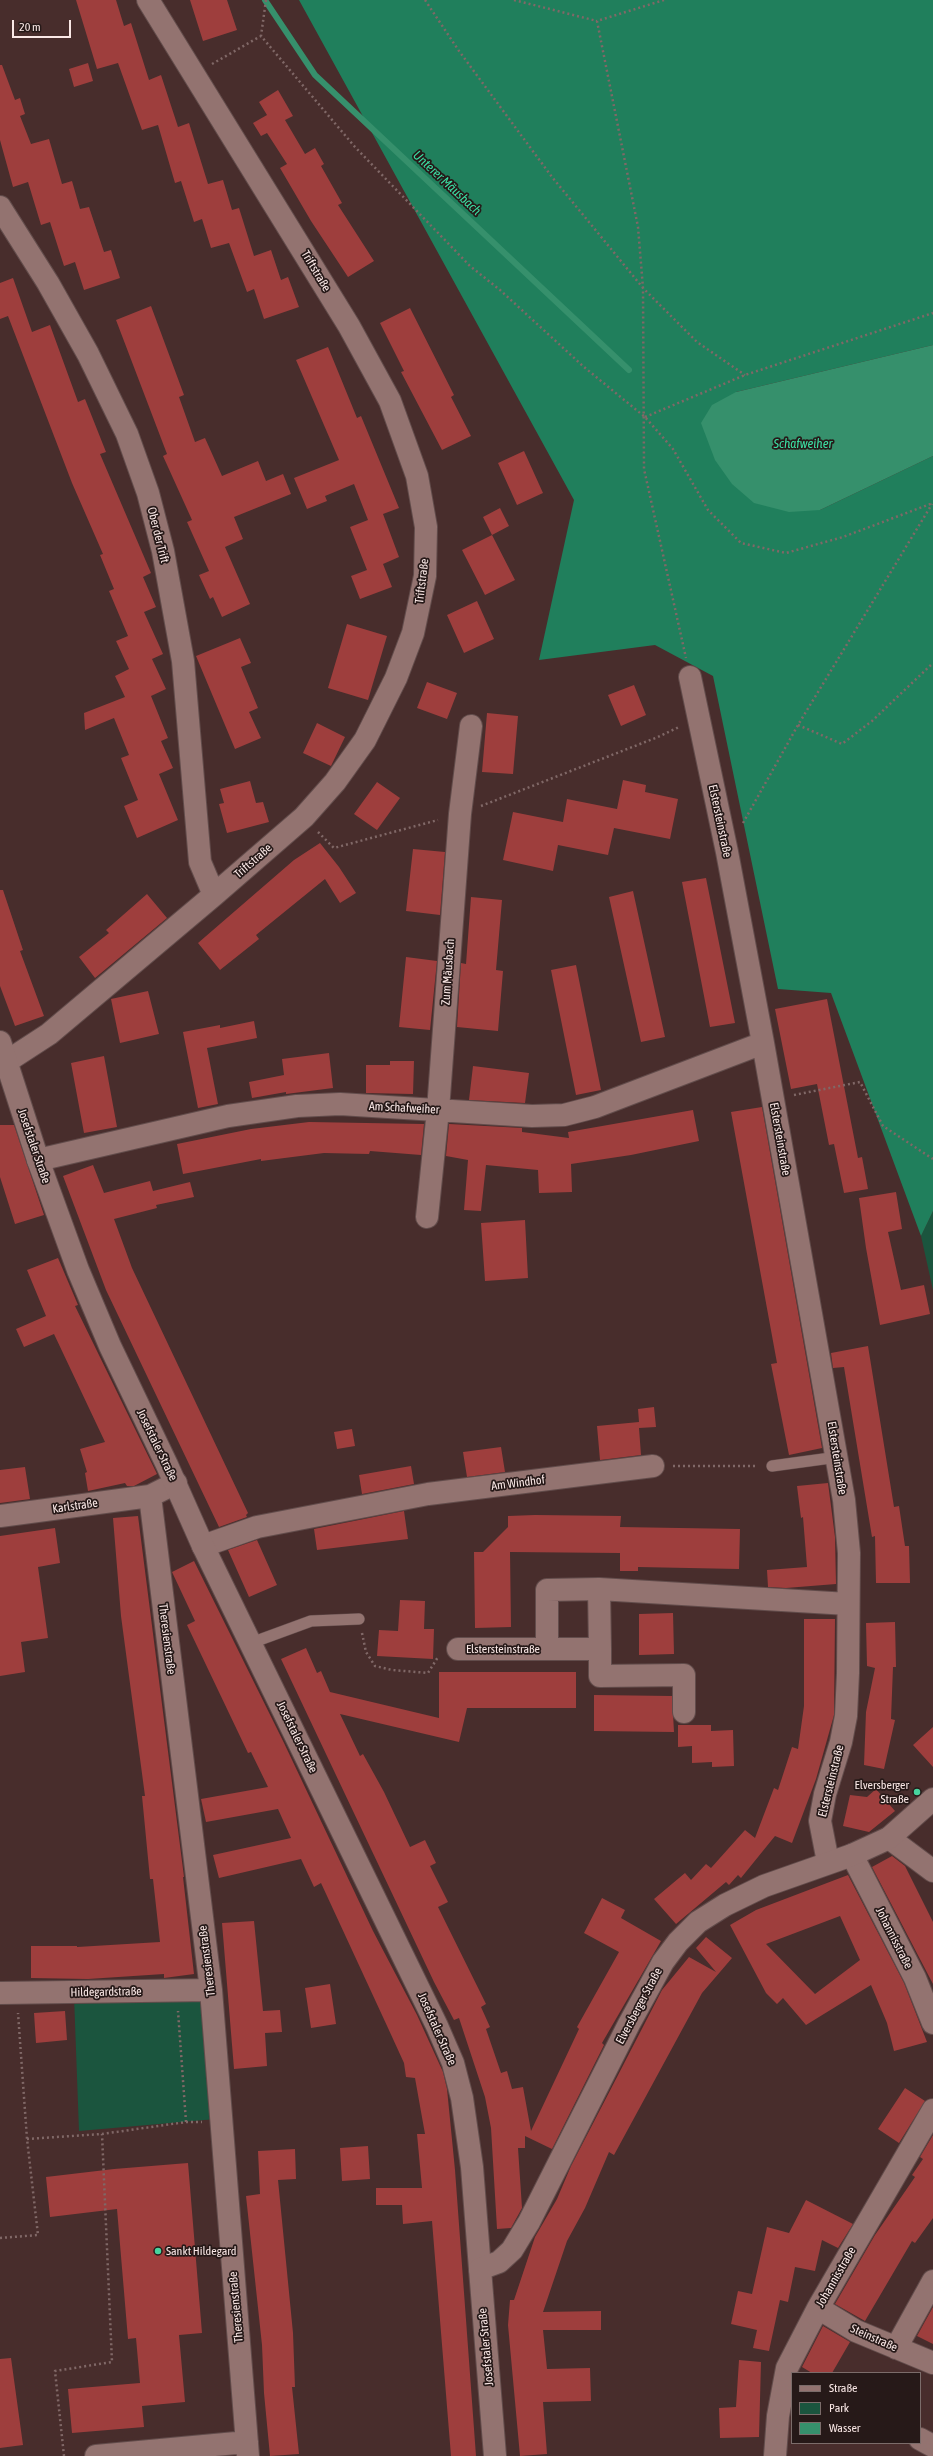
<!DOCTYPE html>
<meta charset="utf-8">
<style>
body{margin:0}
#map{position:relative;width:933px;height:2456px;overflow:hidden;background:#482d2c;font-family:"Asap Condensed",sans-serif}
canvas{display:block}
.legend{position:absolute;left:791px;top:2372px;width:130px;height:72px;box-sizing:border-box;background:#261918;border:1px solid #7b6c6a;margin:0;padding:5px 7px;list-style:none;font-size:12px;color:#fae8e6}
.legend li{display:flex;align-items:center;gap:8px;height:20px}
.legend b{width:20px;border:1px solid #7b6c6a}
.scale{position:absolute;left:12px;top:20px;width:59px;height:18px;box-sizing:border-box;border:2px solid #fae8e6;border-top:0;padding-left:5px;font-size:12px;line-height:14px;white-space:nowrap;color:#fae8e6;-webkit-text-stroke:3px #261918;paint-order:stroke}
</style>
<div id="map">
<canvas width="933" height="2456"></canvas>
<ul class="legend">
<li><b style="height:5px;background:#937370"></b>Straße</li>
<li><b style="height:11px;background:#1b553e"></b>Park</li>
<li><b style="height:11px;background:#36906c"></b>Wasser</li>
</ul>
<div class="scale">20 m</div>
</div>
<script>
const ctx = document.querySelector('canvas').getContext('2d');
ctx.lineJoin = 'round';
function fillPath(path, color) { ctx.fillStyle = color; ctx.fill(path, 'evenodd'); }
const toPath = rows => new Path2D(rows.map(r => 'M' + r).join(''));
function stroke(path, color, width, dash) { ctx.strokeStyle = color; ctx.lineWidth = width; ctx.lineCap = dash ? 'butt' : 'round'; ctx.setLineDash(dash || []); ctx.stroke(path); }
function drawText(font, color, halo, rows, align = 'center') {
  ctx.font = font + ' "Asap Condensed",sans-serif'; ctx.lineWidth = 3.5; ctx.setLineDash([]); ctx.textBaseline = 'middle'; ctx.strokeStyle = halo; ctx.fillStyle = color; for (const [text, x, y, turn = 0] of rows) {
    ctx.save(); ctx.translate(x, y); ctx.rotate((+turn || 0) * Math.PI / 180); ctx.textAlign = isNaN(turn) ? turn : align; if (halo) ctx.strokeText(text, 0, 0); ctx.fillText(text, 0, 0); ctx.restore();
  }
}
const green = toPath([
 [933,1211,933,1290,921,1236],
 [207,1992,216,2119,79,2131,74,1996]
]);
const forest = toPath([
 [299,0,933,0,933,345,736,392,820,510,933,456,933,1211,921,1236,831,993,778,989,713,676,655,645,539,660,574,500]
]);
const water = toPath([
 [933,345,933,456,820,510,789,512,754,503,732,484,715,460,701,423,712,405,736,392]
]);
const stream = toPath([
 [265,0,315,75,629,370]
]);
const building = toPath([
 [76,0,116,0,124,26,131,23,149,80,161,75,178,127,189,123,208,184,223,180,232,210,239,208,254,256,271,250,281,280,288,277,299,307,264,319,254,289,247,292,229,243,211,248,202,219,194,222,181,181,175,183,158,125,142,130,118,63,97,69],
 [190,0,227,0,237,30,203,41],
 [88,63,93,81,74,87,69,69],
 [0,65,2,65,15,100,20,98,25,114,20,116,31,144,49,139,62,184,72,181,80,209,89,207,104,252,111,250,120,278,84,290,75,262,64,266,50,222,41,225,28,182,13,187,0,140],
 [278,90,293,116,285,120,305,154,315,148,324,164,321,166,342,203,338,205,374,261,348,277,311,221,280,168,287,164,267,133,261,136,253,123,267,115,259,102],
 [13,278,32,332,50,325,78,402,85,399,106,452,100,454,151,573,143,577,156,607,144,612,163,654,152,659,166,689,151,696,168,738,161,741,173,768,159,774,178,820,137,838,124,806,138,800,121,758,129,755,114,718,85,730,84,713,125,697,115,676,129,669,116,641,128,636,109,591,114,589,100,555,103,554,72,483,8,316,0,319,0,283],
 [151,306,184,395,179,397,195,442,205,438,222,476,258,461,266,481,283,474,291,494,234,517,243,539,225,547,250,604,222,617,213,597,210,599,199,575,209,571,187,522,192,520,163,456,167,454,116,320],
 [410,308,454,395,451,397,471,436,442,450,401,372,404,371,380,323],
 [328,347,357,418,361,416,399,508,383,514,399,557,383,564,392,587,360,599,351,576,367,570,350,527,368,520,354,484,325,496,327,501,307,509,294,478,339,460,296,360],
 [524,451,543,493,517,505,498,463],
 [500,508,509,526,492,535,483,517],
 [492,535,515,580,485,595,462,550],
 [477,601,494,639,464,653,447,615],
 [347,624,387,636,368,700,328,688],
 [240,638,251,663,241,667,258,708,249,712,261,738,235,749,196,656],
 [427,682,457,693,447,719,417,708],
 [634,685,646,715,621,726,608,695],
 [487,713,518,716,513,774,482,772],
 [317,723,345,737,331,766,303,753],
 [623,780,646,785,645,792,678,799,670,839,614,828,608,855,558,845,553,871,503,860,513,812,563,822,567,799,617,809],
 [250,781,256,803,263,802,269,822,227,833,219,804,224,803,220,789],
 [377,782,400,798,377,830,354,814],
 [320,843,339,867,356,893,340,903,325,879,256,935,259,939,220,970,198,943,294,860],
 [413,849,445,852,440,915,406,911],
 [706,878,735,1023,710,1027,682,882],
 [0,890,3,890,23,950,20,951,44,1016,15,1026,0,986],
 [633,891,665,1037,641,1042,609,897],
 [147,894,167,918,95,978,79,957,109,933,106,930],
 [471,897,502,900,496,970,503,971,498,1031,457,1027,461,963,466,964],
 [406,957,437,961,430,1030,399,1027],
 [576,965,601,1090,576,1095,551,970],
 [148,991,159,1034,120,1043,111,999],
 [827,999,858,1158,862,1157,868,1189,844,1193,834,1144,829,1145,817,1084,791,1089,775,1009],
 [254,1021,257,1038,207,1048,218,1104,198,1108,183,1032,220,1025,220,1028],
 [329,1053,333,1088,286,1094,286,1092,252,1098,249,1082,284,1075,282,1059],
 [104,1056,117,1127,84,1133,71,1063],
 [390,1061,414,1061,413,1094,366,1093,366,1065,390,1065],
 [473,1066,529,1073,525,1103,469,1100],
 [762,1107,822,1448,789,1455,771,1364,777,1363,731,1112],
 [693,1110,699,1141,631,1155,571,1164,572,1192,539,1193,538,1170,486,1165,481,1211,464,1210,468,1160,446,1156,449,1124,522,1128,522,1132,569,1138,568,1132],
 [309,1122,424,1124,421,1155,370,1151,369,1154,324,1153,261,1161,261,1159,183,1174,177,1144,251,1129],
 [0,1125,14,1125,44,1215,15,1224,0,1177],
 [93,1165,104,1193,150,1181,153,1191,190,1182,194,1197,156,1205,157,1208,114,1219,132,1268,248,1513,246,1515,247,1517,219,1527,106,1290,63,1176],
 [896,1192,902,1229,888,1232,901,1290,924,1285,930,1314,880,1325,866,1248,859,1198],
 [525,1220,528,1278,485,1281,481,1223],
 [58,1258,78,1305,75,1306,157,1474,134,1486,127,1486,125,1483,88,1491,85,1473,87,1472,80,1449,105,1442,54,1334,24,1347,16,1329,46,1316,27,1270],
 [868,1346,894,1507,899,1506,905,1546,909,1546,910,1583,876,1583,875,1536,872,1537,844,1367,833,1368,831,1353],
 [654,1407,656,1427,639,1428,641,1455,600,1460,597,1426,639,1422,638,1409],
 [352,1429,355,1446,337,1449,334,1432],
 [501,1447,505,1472,467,1477,463,1452],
 [411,1466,414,1484,362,1494,359,1475],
 [25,1467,30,1499,0,1503,0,1470],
 [828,1483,835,1537,836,1584,786,1588,768,1587,767,1570,807,1567,803,1517,801,1518,797,1486],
 [404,1511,408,1539,317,1550,314,1529],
 [535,1515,621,1516,620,1527,740,1529,739,1569,638,1567,638,1571,620,1571,620,1553,510,1552,511,1627,475,1628,474,1552,483,1552,508,1527,508,1516],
 [138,1516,184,1877,183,1877,194,1974,164,1978,164,1974,88,1979,31,1978,31,1946,77,1946,77,1947,160,1942,153,1879,150,1879,142,1796,145,1796,121,1616,113,1518],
 [55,1528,60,1563,38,1567,48,1638,21,1642,25,1672,0,1676,0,1536],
 [257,1540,277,1585,249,1597,228,1550],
 [194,1561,284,1743,373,1931,417,2015,443,2072,447,2089,455,2170,476,2456,451,2456,432,2221,403,2224,402,2205,376,2205,376,2188,422,2188,417,2134,425,2134,415,2078,406,2077,404,2063,388,2028,321,1883,314,1887,301,1859,219,1878,213,1855,291,1838,278,1809,206,1822,201,1799,268,1787,251,1752,248,1753,187,1625,195,1621,172,1572],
 [400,1600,425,1601,424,1629,434,1629,433,1659,377,1656,379,1630,398,1631],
 [673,1613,674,1654,639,1655,639,1614],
 [804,1619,835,1619,834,1715,816,1779,792,1843,775,1836,741,1878,738,1875,729,1885,726,1882,676,1924,654,1899,685,1873,691,1880,706,1864,711,1868,745,1830,755,1838,774,1788,778,1790,792,1747,798,1749,804,1706],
 [895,1622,896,1667,893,1667,891,1719,895,1720,884,1769,864,1765,866,1712,875,1668,867,1666,866,1623],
 [306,1648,317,1673,321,1671,330,1692,439,1718,439,1672,576,1672,576,1708,467,1708,459,1742,340,1714,360,1756,363,1754,384,1792,410,1847,425,1840,436,1863,430,1866,448,1902,438,1907,486,2004,481,2007,490,2027,486,2029,501,2073,507,2071,512,2089,523,2087,531,2131,579,2029,577,2027,619,1952,584,1933,602,1898,625,1910,621,1918,661,1941,602,2043,604,2045,552,2149,525,2136,525,2148,518,2148,522,2208,511,2228,497,2229,491,2128,485,2097,459,2018,454,2020,434,1982,281,1659],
 [594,1695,672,1696,674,1732,594,1731],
 [678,1725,711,1725,711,1731,733,1730,734,1766,712,1767,712,1762,692,1763,692,1746,678,1747],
 [933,1727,933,1767,913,1745],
 [876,1789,895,1811,869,1832,843,1826,850,1795,867,1797],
 [892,1856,905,1866,933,1922,933,1984,872,1867],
 [848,1875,904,1983,927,2042,894,2051,887,2023,871,1985,806,2025,783,1998,777,2004,766,1993,730,1925,756,1910],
 [840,1916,860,1960,815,1994,766,1944],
 [254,1921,263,2011,280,2010,282,2032,265,2033,267,2066,234,2069,222,1923],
 [706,1937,732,1958,702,1993,614,2155,609,2152,585,2208,567,2241,543,2312,601,2311,601,2330,543,2330,547,2369,590,2368,591,2401,543,2402,547,2454,520,2456,508,2325,510,2300,514,2300,535,2237,557,2199,571,2166,662,1990,689,1957,716,1972,696,1948],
 [330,1984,336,2024,311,2028,305,1988],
 [65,2011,67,2040,36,2043,34,2013],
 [905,2088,925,2101,899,2143,878,2129],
 [933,2135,933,2218,915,2243,912,2241,865,2321,835,2304,875,2235,915,2177,912,2175,923,2159,920,2157],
 [368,2146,370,2179,342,2181,340,2148],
 [295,2149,296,2179,278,2180,293,2333,295,2387,292,2387,299,2454,270,2456,264,2393,262,2345,246,2196,260,2194,258,2151],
 [188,2163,202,2333,179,2335,185,2402,142,2406,144,2427,72,2433,68,2389,140,2383,136,2338,128,2339,117,2209,50,2217,46,2177,114,2169],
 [806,2200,853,2224,838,2248,822,2240,815,2271,795,2267,788,2302,780,2300,769,2351,753,2348,757,2330,731,2324,738,2291,752,2294,767,2227,789,2233],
 [933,2307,933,2344,917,2336],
 [823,2326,850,2342,832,2373,812,2373,802,2367],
 [11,2358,23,2445,0,2448,0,2359],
 [739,2360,761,2362,759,2437,720,2438,719,2408,736,2407]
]);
const path = toPath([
 [266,0,261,36,355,147,470,266,500,290,584,367,645,417,673,449,708,510,741,543,786,553,843,537,933,503],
 [425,0,459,51,552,177,616,255,643,288,697,342,745,375],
 [514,0,597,21],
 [664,0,597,21,638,227,643,288,644,469,686,658],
 [212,64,261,36],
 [645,417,745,375,933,313],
 [798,725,842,744,872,721,933,663],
 [481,806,658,737,679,727],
 [743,823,798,725,932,504],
 [318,832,334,848,438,820],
 [794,1095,860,1082,883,1126,933,1159],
 [673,1466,758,1466],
 [362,1633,366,1652,375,1666,392,1670,428,1673,438,1657],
 [186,2122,202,2122],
 [27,2139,102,2134,186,2122,178,2011],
 [0,2238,38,2235,27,2139,18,2013],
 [64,2456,55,2371,112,2362,102,2134]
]);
const service = toPath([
 [772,1466,838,1457],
 [251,1643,311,1621,359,1619]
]);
const minor = toPath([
 [0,207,48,283,88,354,127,434,148,493,163,551,183,661,200,862,214,895],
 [690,677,727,852,763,1043,844,1500,849,1553,848,1673,846,1716,841,1742,825,1794,820,1821,828,1862],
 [6,1062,49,1034,214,895,304,817,335,782,365,740,396,678,413,633,425,576,426,527,417,476,390,401,349,326,148,0],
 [38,1160,228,1116,297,1106,340,1104,532,1116,564,1115,595,1107,763,1043],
 [427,1217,438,1110,460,814,471,726],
 [150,1496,211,1990,248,2456],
 [0,1516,150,1496,176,1483],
 [203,1546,257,1527,428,1494,653,1466],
 [458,1649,547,1649,547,1590,599,1589,848,1604],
 [547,1649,600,1649,599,1589],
 [600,1649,600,1676,684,1675,684,1712],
 [889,1838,933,1871],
 [852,1855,915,1978,933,2023],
 [0,1993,211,1990],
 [818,2308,856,2331,933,2363],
 [896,2348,933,2281],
 [920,2439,933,2446],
 [96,2456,247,2442],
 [775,2456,778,2416,787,2368,818,2308,933,2110]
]);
const tertiary = toPath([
 [0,1042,38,1160,78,1270,110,1346,167,1465,203,1546,437,2026,453,2063,462,2098,472,2167,480,2269]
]);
const secondary = toPath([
 [495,2456,480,2269,499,2262,512,2250,529,2222,629,2024,663,1962,678,1942,698,1922,725,1905,764,1886,852,1855,889,1838,933,1799]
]);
const markers = [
 [917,1792,4,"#47d49e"],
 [158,2251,4,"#47d49e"]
];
const streetNames = [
 ["Triftstraße",316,271,59],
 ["Ober der Trift",158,535,76],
 ["Triftstraße",422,581,-83],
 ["Elstersteinstraße",720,821,78],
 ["Triftstraße",253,861,-41],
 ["Zum Mäusbach",448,972,-86],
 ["Am Schafweiher",404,1108,3],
 ["Elstersteinstraße",780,1139,80],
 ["Josefstaler Straße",34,1146,71],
 ["Josefstaler Straße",157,1445,64],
 ["Elstersteinstraße",837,1458,81],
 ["Am Windhof",518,1483,-7],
 ["Karlstraße",75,1506,-8],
 ["Theresienstraße",167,1639,83],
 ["Elstersteinstraße",503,1649],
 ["Josefstaler Straße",297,1737,64],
 ["Elstersteinstraße",831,1781,-76],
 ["Johannisstraße",894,1938,63],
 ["Theresienstraße",207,1961,-97],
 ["Hildegardstraße",106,1992,-1],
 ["Elversberger Straße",639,2006,-62],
 ["Josefstaler Straße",437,2029,66],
 ["Johannisstraße",836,2277,-60],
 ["Theresienstraße",236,2307,-95],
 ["Steinstraße",874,2338,24],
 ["Josefstaler Straße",486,2347,-95]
];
const poiNames = [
 ["Elversberger",909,1785],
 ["Straße",909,1799],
 ["Sankt Hildegard",166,2251,"left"]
];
const waterNames = [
 ["Unterer Mäusbach",447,183,43],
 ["Schafweiher",803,444]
];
fillPath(green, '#1b553e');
fillPath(forest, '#207f5c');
fillPath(water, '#36906c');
stroke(stream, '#36906c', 6);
fillPath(building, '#9e3e3d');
stroke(service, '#624c4b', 12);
stroke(minor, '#624c4b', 24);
stroke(tertiary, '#624c4b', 24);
stroke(secondary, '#624c4b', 24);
stroke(path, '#806867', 2.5, [2, 3]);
stroke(service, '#937370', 11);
stroke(minor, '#937370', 22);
stroke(tertiary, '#937370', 22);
stroke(secondary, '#937370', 22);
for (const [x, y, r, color] of markers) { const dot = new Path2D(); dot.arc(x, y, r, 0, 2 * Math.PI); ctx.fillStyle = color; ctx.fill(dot); stroke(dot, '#261918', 1.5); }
drawText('12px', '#fae8e6', '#261918', streetNames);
drawText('12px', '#fae8e6', '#261918', poiNames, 'right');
drawText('italic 13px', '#3be0a4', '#261918', waterNames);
</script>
